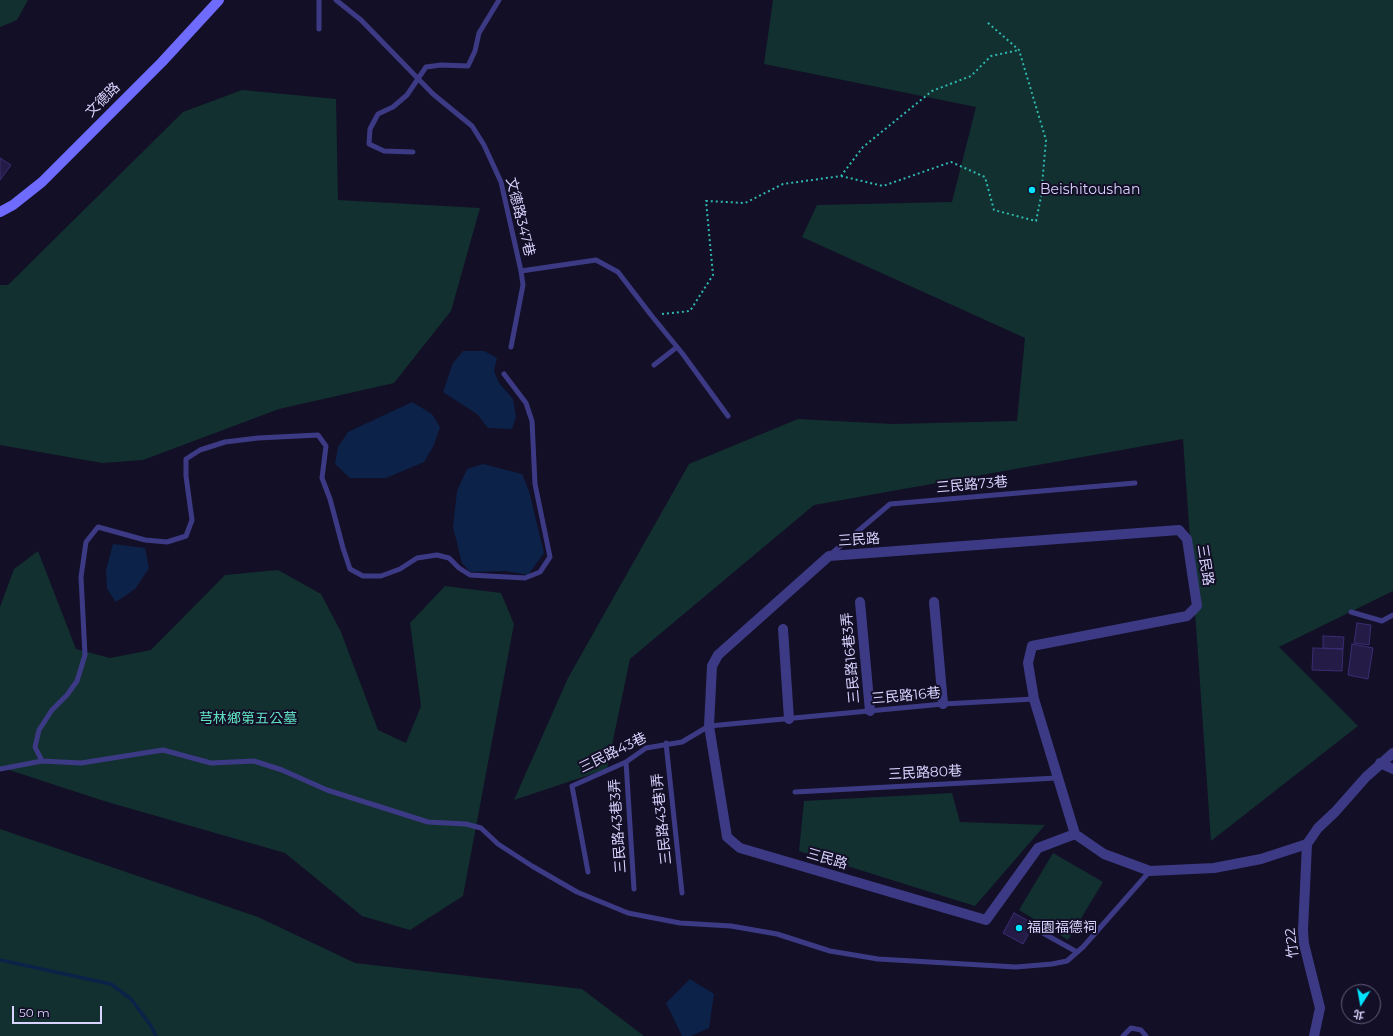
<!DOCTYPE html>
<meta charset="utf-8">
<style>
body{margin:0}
#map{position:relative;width:1393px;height:1036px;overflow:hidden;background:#130f26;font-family:Montserrat,"Noto Sans TC",sans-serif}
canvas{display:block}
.north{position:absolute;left:1341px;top:984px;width:40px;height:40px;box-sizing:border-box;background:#130f26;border:1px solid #625e7d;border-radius:50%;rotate:191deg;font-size:11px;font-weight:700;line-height:16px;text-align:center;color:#d9d4ff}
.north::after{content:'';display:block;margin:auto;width:14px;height:18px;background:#00e5ff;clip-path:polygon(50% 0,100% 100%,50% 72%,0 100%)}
.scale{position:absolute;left:12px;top:1006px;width:90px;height:18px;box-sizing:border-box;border:2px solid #d9d4ff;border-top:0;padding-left:5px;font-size:12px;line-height:14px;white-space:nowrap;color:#d9d4ff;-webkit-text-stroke:3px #130f26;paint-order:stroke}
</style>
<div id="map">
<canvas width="1393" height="1036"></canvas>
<div class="north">北</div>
<div class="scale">50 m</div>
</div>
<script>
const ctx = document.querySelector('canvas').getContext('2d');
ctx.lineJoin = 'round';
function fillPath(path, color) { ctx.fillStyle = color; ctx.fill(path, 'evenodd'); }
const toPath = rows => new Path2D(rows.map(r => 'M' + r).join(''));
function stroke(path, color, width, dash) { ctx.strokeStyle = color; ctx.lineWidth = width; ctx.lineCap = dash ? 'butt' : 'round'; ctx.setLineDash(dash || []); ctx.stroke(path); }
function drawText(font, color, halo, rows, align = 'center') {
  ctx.font = font + ' Montserrat,"Noto Sans TC",sans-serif'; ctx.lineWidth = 4; ctx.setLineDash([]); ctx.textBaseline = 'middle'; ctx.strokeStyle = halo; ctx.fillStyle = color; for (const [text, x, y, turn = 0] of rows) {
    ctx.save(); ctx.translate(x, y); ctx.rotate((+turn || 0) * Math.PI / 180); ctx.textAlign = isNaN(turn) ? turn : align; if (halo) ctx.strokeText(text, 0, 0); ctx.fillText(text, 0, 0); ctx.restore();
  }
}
const green = toPath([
 [0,0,28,0,17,20,0,27],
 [773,0,1393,0,1393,591,1279,647,1358,726,1211,841,1183,439,814,505,630,659,607,769,514,800,568,678,689,464,798,419,892,424,1017,421,1025,338,802,237,817,205,952,202,976,107,764,64],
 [242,90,336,99,338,200,480,208,451,311,394,383,279,409,143,460,102,463,0,445,0,285,8,285,183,112],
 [38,551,76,649,110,658,151,650,225,575,278,570,321,594,341,632,378,730,406,743,421,706,410,623,445,586,501,593,514,624,463,896,410,930,362,916,285,853,104,801,0,767,0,607,14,569],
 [952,793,960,822,1045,825,975,906,799,851,804,801],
 [0,829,258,917,355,963,582,989,644,1036,0,1036],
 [1053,853,1103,882,1068,940,1019,910]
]);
const water = toPath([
 [463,351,484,351,497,358,494,371,499,383,513,399,516,417,512,429,488,428,477,414,443,392,453,363],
 [412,402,432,414,440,427,434,445,424,462,386,478,350,478,335,464,338,447,348,432],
 [483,464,522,474,529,491,544,553,528,575,505,571,470,572,462,563,453,527,457,491,467,469],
 [113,544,145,548,149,568,135,589,116,602,107,589,106,570],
 [690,979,714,994,709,1028,691,1036,682,1036,666,1003]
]);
const stream = toPath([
 [0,960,111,984,131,999,151,1026,156,1036]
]);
const building = toPath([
 [0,158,11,165,0,180,0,158],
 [1357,623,1371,625,1369,645,1354,643,1357,623],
 [1323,636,1344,637,1343,649,1323,648,1323,636],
 [1352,644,1373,648,1368,679,1348,675,1352,644],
 [1313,648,1343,649,1342,671,1312,670,1313,648],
 [1014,913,1034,924,1023,944,1003,933,1014,913]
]);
const path = toPath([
 [841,176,883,186,951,162,985,177,994,210,1036,221,1041,197,1046,140,1019,50,987,22],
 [662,314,690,311,713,275,706,201,745,203,783,184,841,176,863,147,932,91,971,76,991,56,1019,50]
]);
const service = toPath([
 [336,0,361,20,433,94,472,126,484,145,501,182,521,271,596,260,618,272,651,315,682,353,728,416],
 [319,29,319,0],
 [413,152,384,151,369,144,370,129,378,114,393,107,407,95,426,67,441,65,468,66,475,51,479,33,499,0],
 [511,347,523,285,521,271],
 [654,365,677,347],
 [831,554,890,504,1135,483],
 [1351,612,1382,621,1393,615],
 [666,743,682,893],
 [42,761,35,747,39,730,52,710,67,695,77,681,85,655,81,577,86,542,98,527,145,540,167,542,186,536,192,520,186,476,186,459,200,450,225,442,258,438,318,435,326,446,322,478,330,499,343,548,350,569,363,576,381,576,400,569,417,558,437,555,449,558,459,568,470,575,525,578,540,572,550,557,535,484,532,421,526,403,504,374],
 [626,762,634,889],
 [0,769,42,761,81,763,163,750,211,763,254,761,282,770,327,790,428,822,466,824,481,828,498,844,532,866,577,892,628,913,680,923,731,926,777,934,830,951,878,959,1016,967,1052,964,1067,961,1083,947,1150,871],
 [795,792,1057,778],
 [588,872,572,786,626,762,646,748,682,742,709,726,943,704,1034,699],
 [1041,932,1077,952],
 [1123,1036,1131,1028,1141,1030,1146,1036]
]);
const minor = toPath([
 [860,602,870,711],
 [934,602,943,704],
 [783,629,789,719],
 [1380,763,1393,769],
 [1075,834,1034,699,1028,663,1032,646,1187,616,1197,606,1187,539,1179,530,829,556,718,655,712,666,709,726,727,837,740,848,986,920,1038,848,1075,834,1104,854,1150,871,1214,868,1261,859,1307,844]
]);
const tertiary = toPath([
 [1314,1036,1320,1008,1304,944,1303,930,1307,844,1318,828,1335,812,1366,777,1393,753]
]);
const secondary = toPath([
 [0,212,13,205,42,182,162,62,219,0]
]);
const markers = [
 [1032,190,4,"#00e5ff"],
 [1019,928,4,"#00e5ff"]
];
const streetNames = [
 ["文德路",103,100,-45],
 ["文德路347巷",520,217,76],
 ["三民路73巷",972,485,-5],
 ["三民路",859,540,-4],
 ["三民路",1205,565,81],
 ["三民路16巷3弄",851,658,-95],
 ["三民路16巷",906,696,-5],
 ["三民路43巷",613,753,-26],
 ["三民路80巷",925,773,-3],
 ["三民路43巷1弄",662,819,-96],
 ["三民路43巷3弄",618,826,-94],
 ["三民路",827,859,16],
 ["竹22",1292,943,-96]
];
const poiNames = [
 ["Beishitoushan",1040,190],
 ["福園福德祠",1027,928]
];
const parkNames = [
 ["芎林鄉第五公墓",248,719]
];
fillPath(green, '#12302f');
fillPath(water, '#0c2248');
stroke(stream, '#0c2248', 3.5);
fillPath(building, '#241b47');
stroke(building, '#3b2d73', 1);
stroke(path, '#2fb8b0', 2, [2, 3]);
stroke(service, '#3d3a85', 5);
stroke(minor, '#3d3a85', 10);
stroke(tertiary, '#3d3a85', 10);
stroke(secondary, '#6f6bff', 10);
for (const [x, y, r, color] of markers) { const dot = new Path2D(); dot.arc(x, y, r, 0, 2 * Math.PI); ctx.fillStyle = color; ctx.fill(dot); stroke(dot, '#130f26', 1.5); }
drawText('14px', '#d9d4ff', '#130f26', streetNames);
drawText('14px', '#d9d4ff', '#130f26', poiNames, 'left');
drawText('14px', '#5fe0c0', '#130f26', parkNames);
</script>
